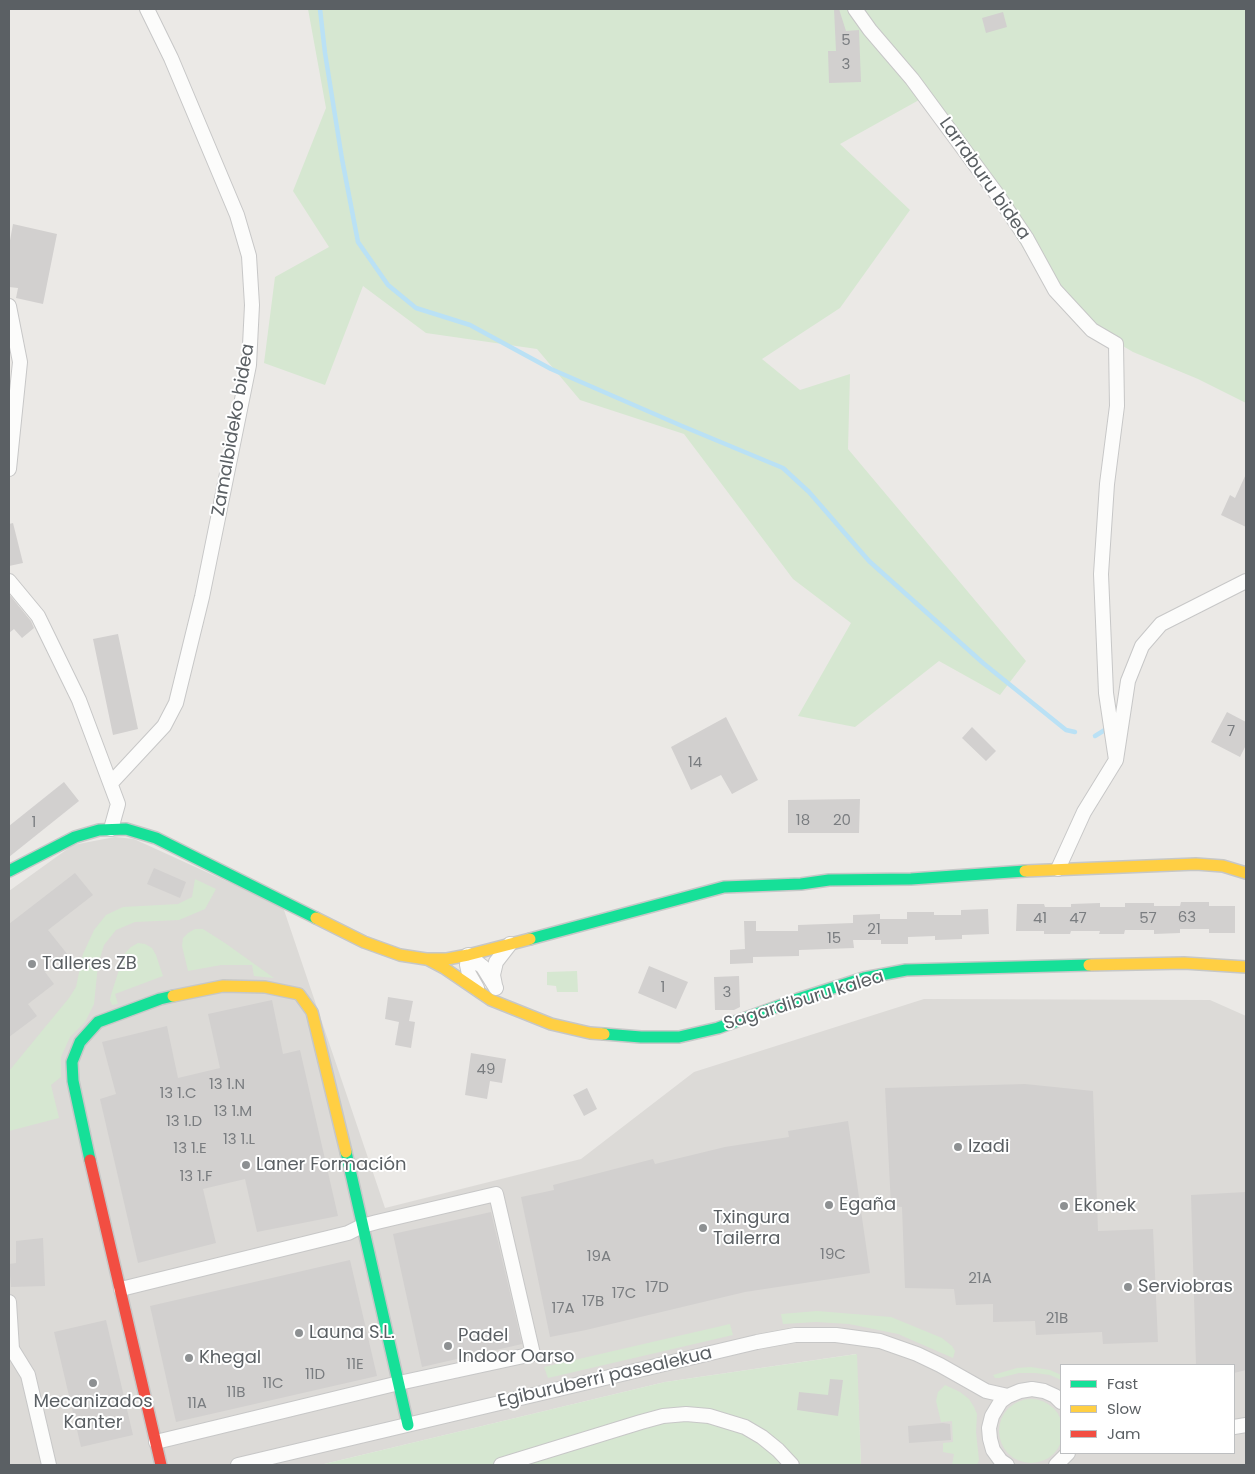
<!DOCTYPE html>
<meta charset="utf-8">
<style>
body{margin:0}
#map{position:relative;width:1255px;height:1474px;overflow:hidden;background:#ebe9e6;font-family:Poppins,sans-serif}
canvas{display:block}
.frame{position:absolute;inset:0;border:10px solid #5b6064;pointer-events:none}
.legend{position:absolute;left:1060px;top:1364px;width:175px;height:90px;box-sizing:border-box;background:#fff;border:1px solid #bdbfc1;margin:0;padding:6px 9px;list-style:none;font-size:15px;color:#5b6064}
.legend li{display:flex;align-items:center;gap:10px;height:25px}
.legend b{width:25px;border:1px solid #bdbfc1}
</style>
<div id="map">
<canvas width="1255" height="1474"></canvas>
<div class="frame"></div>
<ul class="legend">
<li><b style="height:6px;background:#16e098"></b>Fast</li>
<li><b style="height:6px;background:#ffcf43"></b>Slow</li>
<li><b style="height:6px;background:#f24e42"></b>Jam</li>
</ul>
</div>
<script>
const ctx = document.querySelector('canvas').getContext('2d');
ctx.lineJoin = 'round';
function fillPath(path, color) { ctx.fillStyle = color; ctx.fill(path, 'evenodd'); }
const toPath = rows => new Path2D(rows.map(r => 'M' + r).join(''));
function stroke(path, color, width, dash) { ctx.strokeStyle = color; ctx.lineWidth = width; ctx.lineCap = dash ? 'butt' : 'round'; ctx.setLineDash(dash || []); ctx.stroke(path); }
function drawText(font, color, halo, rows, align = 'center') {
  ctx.font = font + ' Poppins,sans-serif'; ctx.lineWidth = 4; ctx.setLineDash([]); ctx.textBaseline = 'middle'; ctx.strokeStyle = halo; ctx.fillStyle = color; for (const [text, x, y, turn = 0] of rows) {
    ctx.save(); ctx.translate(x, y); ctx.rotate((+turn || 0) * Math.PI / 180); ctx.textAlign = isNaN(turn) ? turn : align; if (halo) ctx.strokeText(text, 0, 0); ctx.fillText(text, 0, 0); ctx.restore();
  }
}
const industrial = toPath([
 [115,837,134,839,283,907,385,1208,581,1159,694,1072,924,999,1210,1000,1246,1016,1246,1465,861,1465,856,1354,665,1382,320,1465,9,1465,9,891,73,845],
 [1061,1365,1234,1365,1234,1453,1061,1453]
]);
const green = toPath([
 [308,9,1246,9,1246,403,1198,379,1133,352,1074,317,1033,264,922,85,919,100,840,144,910,210,840,308,762,359,800,390,850,374,848,449,1026,661,1000,695,939,661,855,727,798,716,851,623,793,579,684,434,580,400,537,349,426,333,363,286,325,385,264,363,275,277,329,247,293,191,326,108],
 [195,879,216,889,205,909,179,920,135,922,116,930,104,945,98,965,94,1004,85,1022,70,1037,61,1057,61,1077,51,1085,59,1118,9,1131,9,1071,69,998,76,987,83,954,94,930,106,915,123,907,178,904,192,897],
 [195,929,203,929,225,943,274,978,254,976,252,965,221,965,188,971,182,946,183,938,188,933],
 [138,943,145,944,152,948,156,955,163,976,115,994,118,1004,112,1005,110,1000,111,995,124,954,131,947],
 [577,971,578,992,557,992,556,986,547,985,547,972],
 [817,1311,891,1317,942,1338,952,1346,955,1351,953,1358,898,1334,849,1324,816,1322,783,1324,781,1314],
 [730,1324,733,1335,548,1378,544,1367],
 [857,1354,861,1465,320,1465,665,1382],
 [1031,1367,1050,1370,1061,1375,1061,1380,1050,1375,1035,1373,1019,1373,999,1378,995,1378,993,1375,1017,1368],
 [945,1385,960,1392,969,1399,974,1407,977,1414,976,1432,979,1460,977,1465,952,1465,954,1454,943,1452,943,1443,953,1442,952,1421,941,1422,936,1401,938,1392],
 '999 1431a32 32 0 1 1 64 0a32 32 0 1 1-64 0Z'
]);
const stream = toPath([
 [320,9,325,53,342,159,358,242,388,285,416,308,470,325,551,369,682,426,783,468,809,492,869,561,983,663,1066,730,1075,732],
 [1095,736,1108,728]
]);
const building = toPath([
 [834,9,839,9,846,31,859,30,861,82,829,83,828,51,836,51],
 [1003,12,1007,27,986,33,982,18],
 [13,224,57,234,43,304,16,298,18,288,9,287,9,246],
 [1246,474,1246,527,1221,515,1230,495,1235,498],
 [13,523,23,563,9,566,9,524],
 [9,594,31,621,34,628,22,638,14,629,9,633],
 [118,634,138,729,113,735,93,639],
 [1227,712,1246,722,1246,745,1240,757,1211,742],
 [726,717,758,780,732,794,721,775,691,790,671,747],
 [972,727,996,751,986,761,962,738],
 [64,782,79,801,9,857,9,826],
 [860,799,859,833,788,833,788,800],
 [154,868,186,882,180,898,147,884],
 [75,873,93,895,48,930,68,955,45,972,54,984,28,1004,37,1016,9,1037,9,924],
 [1181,902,1209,902,1209,906,1235,906,1235,933,1209,933,1209,929,1180,929,1180,933,1154,934,1154,930,1125,930,1124,934,1099,934,1100,931,1071,931,1070,934,1044,934,1044,931,1016,931,1017,904,1044,904,1045,907,1071,907,1071,904,1100,903,1100,907,1125,907,1125,903,1154,903,1154,906,1180,906],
 [988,909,989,934,962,935,962,939,935,940,935,936,908,937,908,944,881,944,881,940,853,940,854,948,799,950,799,956,753,957,753,963,730,964,730,950,745,949,744,921,756,921,756,931,798,931,798,925,853,923,853,915,880,914,880,919,907,919,907,912,934,912,934,915,961,915,961,910],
 [649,966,688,982,676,1009,638,993],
 [739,976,740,1007,734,1010,715,1010,714,977],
 [388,997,413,1001,409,1021,415,1022,411,1048,395,1045,399,1022,385,1019],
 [272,1000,283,1054,300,1050,338,1216,257,1232,245,1179,203,1189,216,1243,138,1263,100,1099,116,1094,102,1042,167,1026,178,1078,220,1068,208,1014],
 [471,1053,506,1059,502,1083,490,1081,487,1099,465,1095],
 [1025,1084,1093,1091,1098,1231,1153,1229,1158,1342,1103,1344,1102,1332,1036,1335,1035,1321,993,1322,993,1304,956,1305,954,1289,905,1288,902,1207,891,1206,885,1088],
 [587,1088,597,1109,584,1116,573,1095],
 [848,1121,870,1273,745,1292,586,1330,550,1337,521,1197,554,1190,553,1185,653,1159,655,1164,725,1147,789,1137,788,1131],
 [1246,1192,1246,1370,1234,1373,1234,1365,1196,1365,1191,1195],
 [491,1212,522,1344,422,1367,393,1234],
 [43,1238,45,1286,11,1287,9,1264,16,1263,16,1241],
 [350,1260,377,1376,176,1422,150,1306],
 [106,1320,133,1435,81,1447,54,1332],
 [830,1379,843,1380,838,1416,797,1410,799,1392,828,1395],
 [943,1423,950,1424,951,1440,909,1443,908,1426]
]);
const street = toPath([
 [855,9,870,30,912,79,996,193,1027,239,1055,290,1092,330,1116,344,1117,406,1107,484,1101,574,1106,693,1116,760],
 [9,306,20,362,9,469],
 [9,581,38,616,79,700,118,804,111,829],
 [111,783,164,726,176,703,202,597,249,365,252,305,249,256,237,215,171,58,147,9],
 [1058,869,1084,812,1116,760,1128,681,1142,646,1161,624,1246,581],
 [495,985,493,975,496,962,510,944],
 [477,988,469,974,467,965,468,955,483,967,496,988],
 [121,1289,348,1233,362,1226,377,1222,496,1194,533,1354,399,1383,156,1442],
 [9,1302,12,1349,28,1375,49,1465],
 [1234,1427,1246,1425],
 [238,1465,757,1342,795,1335,836,1335,880,1341,917,1354,940,1365,986,1391,1008,1396],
 [501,1465,641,1422,663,1416,686,1414,709,1416,745,1427,762,1437,778,1450,792,1465],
 [1007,1465,1001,1461,993,1450,990,1439,989,1428,992,1416,1001,1401,1008,1396,1020,1391,1032,1389,1044,1391,1055,1396,1061,1402],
 [1056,1465,1068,1453]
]);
const fast = toPath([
 [9,871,75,837,99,830,126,829,156,838,316,918],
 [530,939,724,887,801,884,829,880,911,879,1025,871],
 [604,1034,641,1037,679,1037,718,1028,798,999,864,978,906,970,1089,965],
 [346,1152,408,1425],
 [90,1160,73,1081,72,1062,80,1042,98,1022,160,999,173,996]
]);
const slow = toPath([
 [1025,871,1196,864,1223,866,1246,873],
 [316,918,364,942,400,955,426,959,447,959,468,955,530,939],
 [427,959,444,968,491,1000,551,1024,590,1033,604,1034],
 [1089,965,1184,963,1246,967],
 [173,996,223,986,265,987,299,994,312,1012,346,1152]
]);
const jam = toPath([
 [90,1160,161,1465]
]);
const markers = [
 [32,964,5,"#8d9092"],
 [958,1147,5,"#8d9092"],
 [246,1165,5,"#8d9092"],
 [829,1205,5,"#8d9092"],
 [1064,1206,5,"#8d9092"],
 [703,1228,5,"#8d9092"],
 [1128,1287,5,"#8d9092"],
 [299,1333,5,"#8d9092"],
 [448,1346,5,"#8d9092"],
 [189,1358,5,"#8d9092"],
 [93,1383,5,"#8d9092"]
];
const numberNames = [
 ["5",846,41],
 ["3",846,65],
 ["7",1231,732],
 ["14",695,763],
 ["18",803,821],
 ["20",842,821],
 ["1",34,823],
 ["63",1187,918],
 ["41",1040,919],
 ["47",1078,919],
 ["57",1148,919],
 ["21",874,930],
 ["15",834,939],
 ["1",663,988],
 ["3",727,993],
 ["49",486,1070],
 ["13 1.N",227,1085],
 ["13 1.C",178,1094],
 ["13 1.M",233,1112],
 ["13 1.D",184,1122],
 ["13 1.L",239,1140],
 ["13 1.E",190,1149],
 ["13 1.F",196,1177],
 ["19C",833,1255],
 ["19A",599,1257],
 ["21A",980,1279],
 ["17D",657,1288],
 ["17C",624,1294],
 ["17B",593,1302],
 ["17A",563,1309],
 ["21B",1057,1319],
 ["11E",355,1365],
 ["11D",315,1375],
 ["11C",273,1384],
 ["11B",236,1393],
 ["11A",197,1404]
];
const streetNames = [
 ["Larraburu bidea",984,179,55],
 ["Zamalbideko bidea",234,430,-80],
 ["Sagardiburu kalea",804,1001,-17],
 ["Egiburuberri pasealekua",605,1378,-13]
];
const poiNames = [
 ["Talleres ZB",42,964],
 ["Izadi",968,1147],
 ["Laner Formación",256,1165],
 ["Egaña",839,1205],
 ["Ekonek",1074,1206],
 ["Txingura",713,1218],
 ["Tailerra",713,1239],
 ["Serviobras",1138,1287],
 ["Launa S.L.",309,1333],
 ["Padel",458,1336],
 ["Indoor Oarso",458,1357],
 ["Khegal",199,1358],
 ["Mecanizados",93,1402,"center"],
 ["Kanter",93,1423,"center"]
];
fillPath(industrial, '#dcdad7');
fillPath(green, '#d6e7d1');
stroke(stream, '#bae1f5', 4.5);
fillPath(building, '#d2d0cf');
stroke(street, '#c7c7c7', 16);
stroke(fast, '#c6c7c7', 14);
stroke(slow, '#c6c7c7', 14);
stroke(jam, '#c6c7c7', 14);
stroke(street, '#fcfcfb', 14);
stroke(fast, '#16e098', 11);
stroke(slow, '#ffcf43', 11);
stroke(jam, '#f24e42', 11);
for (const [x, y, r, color] of markers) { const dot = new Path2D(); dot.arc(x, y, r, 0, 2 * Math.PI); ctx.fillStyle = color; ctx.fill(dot); stroke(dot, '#fff', 2); }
drawText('15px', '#7a7d80', null, numberNames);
drawText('18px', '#5b6064', '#fff', streetNames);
drawText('18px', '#5b6064', '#fff', poiNames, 'left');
</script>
